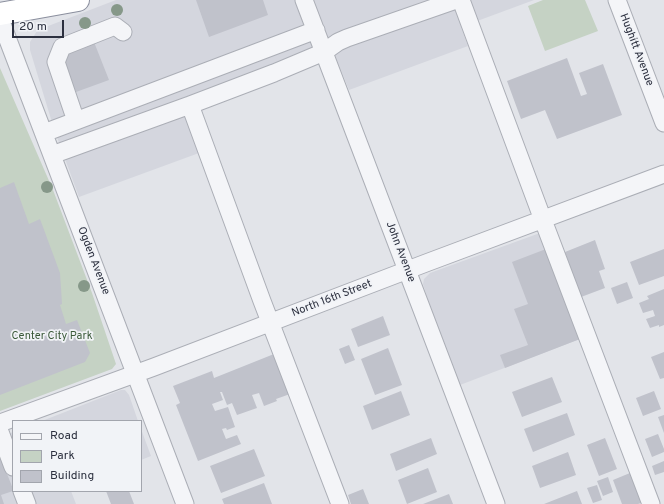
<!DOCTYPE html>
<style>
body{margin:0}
#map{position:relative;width:664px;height:504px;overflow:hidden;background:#e2e4e9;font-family:Overpass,sans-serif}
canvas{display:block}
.legend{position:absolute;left:12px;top:420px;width:130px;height:72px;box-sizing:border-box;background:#f1f3f7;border:1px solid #a2a5ad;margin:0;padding:5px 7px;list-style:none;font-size:12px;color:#2c303f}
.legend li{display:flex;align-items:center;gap:8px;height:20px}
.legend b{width:20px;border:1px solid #a2a5ad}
.scale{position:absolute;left:12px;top:20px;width:52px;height:18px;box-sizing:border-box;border:2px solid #2c303f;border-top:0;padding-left:5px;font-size:12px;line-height:14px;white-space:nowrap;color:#2c303f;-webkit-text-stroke:3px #f1f3f7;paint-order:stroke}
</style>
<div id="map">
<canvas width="664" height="504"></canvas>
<ul class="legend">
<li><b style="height:5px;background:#f4f5f8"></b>Road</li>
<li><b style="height:11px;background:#c5d2c4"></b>Park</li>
<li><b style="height:11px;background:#c0c2cb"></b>Building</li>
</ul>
<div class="scale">20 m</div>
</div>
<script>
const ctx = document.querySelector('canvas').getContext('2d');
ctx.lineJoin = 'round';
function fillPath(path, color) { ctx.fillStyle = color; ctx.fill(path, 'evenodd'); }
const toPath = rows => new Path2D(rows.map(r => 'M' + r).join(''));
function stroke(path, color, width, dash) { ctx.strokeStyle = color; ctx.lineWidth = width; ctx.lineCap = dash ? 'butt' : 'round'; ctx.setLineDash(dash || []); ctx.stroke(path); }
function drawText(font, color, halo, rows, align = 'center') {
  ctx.font = font + ' Overpass,sans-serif'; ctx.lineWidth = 3.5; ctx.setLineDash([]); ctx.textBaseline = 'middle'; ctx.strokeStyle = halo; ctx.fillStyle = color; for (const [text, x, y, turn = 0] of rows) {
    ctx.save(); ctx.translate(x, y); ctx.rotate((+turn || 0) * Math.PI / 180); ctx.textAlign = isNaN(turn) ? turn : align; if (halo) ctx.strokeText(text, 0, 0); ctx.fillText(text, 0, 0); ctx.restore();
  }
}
const built = toPath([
 [116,0,534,0,461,27,468,46,349,90,331,46,181,102,199,153,79,197,54,129,30,50,30,42,37,31,43,28],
 [540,233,580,339,460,385,427,297,423,284,424,279,430,273],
 [121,390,125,390,129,395,138,421,42,421],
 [141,429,151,456,141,460],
 [13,432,13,491,71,491,76,504,0,504,0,437]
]);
const green = toPath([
 [543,0,585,0,598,31,545,51,528,6],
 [0,68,53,190,92,293,116,364,112,369,0,411]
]);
const building = toPath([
 [196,0,263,0,268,15,209,37],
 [94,42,109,80,76,92,64,62,69,52],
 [567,58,581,96,587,94,579,73,603,64,622,115,557,139,545,110,521,119,507,81],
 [14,182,29,224,40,219,60,273,62,304,60,305,66,324,77,320,90,353,85,362,0,395,0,188],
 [595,240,605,269,599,271,605,288,581,297,565,252],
 [546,249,580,339,505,368,500,355,528,345,514,309,528,304,512,262],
 [664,249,664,276,639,285,630,262],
 [627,282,633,298,617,304,611,288],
 [664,289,664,325,659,327,659,325,650,328,646,319,655,316,653,310,643,313,639,303,649,299,647,296],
 [383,316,390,335,358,347,351,329],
 [349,345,355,360,345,364,339,349],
 [388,348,402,385,375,395,361,359],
 [664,352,664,378,660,379,651,357],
 [274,354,290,394,276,399,277,401,264,406,259,393,252,395,257,408,237,415,232,403,227,405,222,392,220,392,223,400,212,404,215,411,228,407,235,427,227,430,226,428,222,429,226,439,237,435,241,444,198,461,176,405,180,403,173,386,212,371,214,378],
 [552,377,562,402,522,417,512,392],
 [401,391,410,415,372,430,363,406],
 [654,391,661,409,643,416,636,398],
 [567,413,575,435,533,452,524,429],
 [664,415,664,433,658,417],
 [658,434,664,449,664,452,652,457,645,439],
 [431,438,437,454,396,471,390,454],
 [605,438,617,469,599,476,587,445],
 [254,449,265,476,221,493,210,466],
 [568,452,576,475,540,488,532,466],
 [0,456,13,489,13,491,1,495,4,504,0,504],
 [664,461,664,472,655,475,652,466],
 [428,468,437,492,407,504,398,480],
 [630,473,641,503,638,504,622,504,613,480],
 [608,477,613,492,603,496,597,481],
 [264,483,272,504,224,504,222,499],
 [597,485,602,500,593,503,587,488],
 [363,489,369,504,351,504,348,495],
 [106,491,129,491,134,504,111,504],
 [577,491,582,504,544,504],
 [449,494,453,504,423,504]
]);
const minor = toPath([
 [304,0,496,504],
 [461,0,543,220,651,504],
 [617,0,664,123],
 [0,19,185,504],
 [190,105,262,301,340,504],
 [76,121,56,62,62,47,115,26,123,32],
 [44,133,316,30],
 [52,155,190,105,274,73,324,52,338,42,347,38,456,0],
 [0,423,154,367,426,263,664,174],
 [0,432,13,467],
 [22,491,27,504]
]);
const highway = toPath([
 [0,14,78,0]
]);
const trees = [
 [117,10],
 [85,23],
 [47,187],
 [84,286]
];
const streetNames = [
 ["Hughitt Avenue",636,50,69],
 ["John Avenue",400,252,69],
 ["Ogden Avenue",93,261,69],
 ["North 16th Street",332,299,-21]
];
const parkNames = [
 ["Center City Park",52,337]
];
fillPath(built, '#d4d6de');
fillPath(green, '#c5d2c4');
fillPath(building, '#c0c2cb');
stroke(minor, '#abaeb6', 19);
stroke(highway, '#8b8f9e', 24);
stroke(minor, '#f4f5f8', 17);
stroke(highway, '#fff', 22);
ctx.fillStyle = '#869889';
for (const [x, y] of trees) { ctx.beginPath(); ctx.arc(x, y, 6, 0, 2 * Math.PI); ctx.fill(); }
drawText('11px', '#2c303f', '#f1f3f7', streetNames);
drawText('11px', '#3b5a3a', '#f1f3f7', parkNames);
</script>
